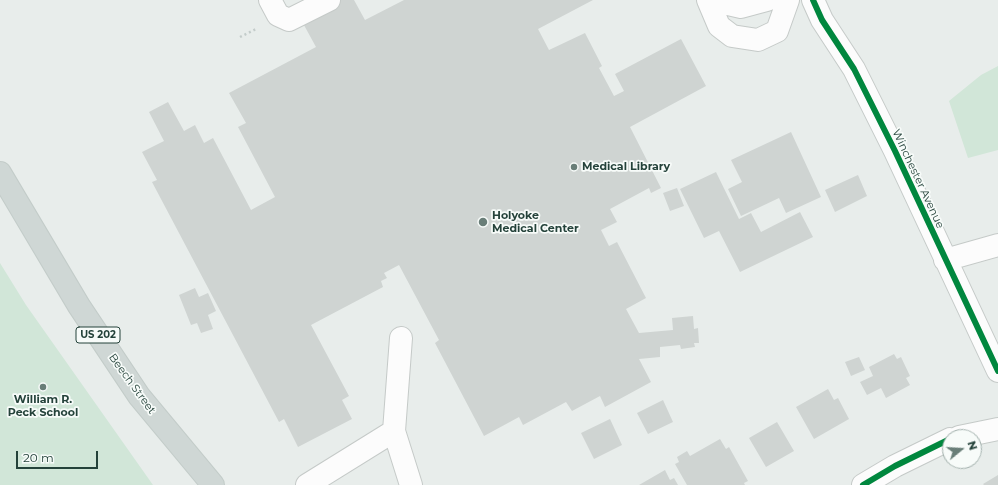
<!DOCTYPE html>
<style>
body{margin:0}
#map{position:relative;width:998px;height:485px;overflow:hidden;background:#e8edeb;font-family:Montserrat,sans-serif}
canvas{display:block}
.north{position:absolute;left:942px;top:429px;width:40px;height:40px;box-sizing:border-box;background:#f7fbf9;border:1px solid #a3b1ad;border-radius:50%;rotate:72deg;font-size:11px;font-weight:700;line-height:16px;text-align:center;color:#24423a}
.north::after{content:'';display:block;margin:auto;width:14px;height:18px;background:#697e78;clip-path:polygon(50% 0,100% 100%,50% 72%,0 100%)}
.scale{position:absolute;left:16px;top:451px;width:82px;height:18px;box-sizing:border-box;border:2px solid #24423a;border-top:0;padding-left:5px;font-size:12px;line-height:14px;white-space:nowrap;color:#24423a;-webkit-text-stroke:3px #f7fbf9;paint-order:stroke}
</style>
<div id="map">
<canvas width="998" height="485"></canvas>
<div class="north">N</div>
<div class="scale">20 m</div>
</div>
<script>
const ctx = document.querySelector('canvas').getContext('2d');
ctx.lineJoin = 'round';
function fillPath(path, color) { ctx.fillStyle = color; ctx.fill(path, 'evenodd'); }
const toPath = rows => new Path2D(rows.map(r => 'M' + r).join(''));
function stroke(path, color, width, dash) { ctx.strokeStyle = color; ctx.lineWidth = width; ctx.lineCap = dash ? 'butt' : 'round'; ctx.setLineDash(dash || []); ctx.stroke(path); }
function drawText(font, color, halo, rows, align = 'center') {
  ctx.font = font + ' Montserrat,sans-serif'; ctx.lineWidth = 3.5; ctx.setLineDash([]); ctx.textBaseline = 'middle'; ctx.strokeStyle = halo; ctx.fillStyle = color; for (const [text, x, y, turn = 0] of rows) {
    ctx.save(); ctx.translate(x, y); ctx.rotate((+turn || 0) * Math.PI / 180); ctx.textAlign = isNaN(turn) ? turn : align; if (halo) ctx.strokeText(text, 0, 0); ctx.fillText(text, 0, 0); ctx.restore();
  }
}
const green = toPath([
 [998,66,998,150,968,158,949,101,981,75],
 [0,263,26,305,153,485,0,485]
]);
const building = toPath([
 [329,0,354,0,365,20,404,0,593,0,538,29,549,50,585,33,602,66,599,68,614,96,624,91,615,74,681,39,706,86,630,127,661,188,651,193,649,188,610,209,617,222,601,230,609,246,617,242,646,298,626,309,639,333,673,330,672,318,693,316,694,329,698,328,699,343,694,343,695,347,681,349,680,345,660,347,660,357,639,359,651,382,605,407,600,396,572,411,566,402,523,425,519,417,484,436,435,343,439,340,399,265,384,273,387,278,381,281,383,287,311,325,349,396,342,400,352,419,298,447,284,419,279,422,152,182,157,180,142,152,164,141,149,112,168,102,184,131,195,125,204,143,213,138,251,210,275,197,238,127,246,123,229,93,316,47,299,16],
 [791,132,821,197,786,213,779,198,741,216,728,189,742,182,731,160],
 [716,172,739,219,751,213,761,232,800,212,813,237,740,272,719,231,704,238,680,189],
 [858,175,867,196,835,212,825,190],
 [677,188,684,206,670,211,663,193],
 [195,288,199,297,208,293,216,311,208,315,213,329,201,333,197,323,191,325,179,295],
 [894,354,897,359,901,357,910,376,906,378,910,385,886,398,881,388,867,395,860,382,873,376,869,367],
 [859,357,865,370,851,376,845,362],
 [828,389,834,400,838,398,849,419,814,439,796,407],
 [663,400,673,422,648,434,637,413],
 [610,419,622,445,594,459,581,433],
 [777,422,794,451,766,467,749,438],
 [720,439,726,449,729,447,748,481,744,483,745,485,687,485,675,464,679,462,677,457,687,451,690,456],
 [665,470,670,480,674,478,678,485,639,485],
 [998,475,998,485,984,485,983,484]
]);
const path = toPath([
 [240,37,256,29]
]);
const minor = toPath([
 [270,0,278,15,289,20,329,0],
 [708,0,719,26,732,36,758,40,777,31,788,0],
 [711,0,741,7,767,0],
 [813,0,822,20,854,69,895,151,998,371],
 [945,260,998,245],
 [401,338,394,431,411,485],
 [959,437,998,429],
 [307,485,394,431],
 [863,485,895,466,950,439]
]);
const major = toPath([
 [0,173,79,306,139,396,213,485]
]);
const cycleway = toPath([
 [813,0,822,20,854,69,895,151,998,371],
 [863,485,895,466,950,439]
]);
const markers = [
 [574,167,4,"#697e78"],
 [483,222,5,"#697e78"],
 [43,387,4,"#697e78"]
];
const shields = [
 [98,335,44]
];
const shieldNames = [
 ["US 202",98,335]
];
const poiNames = [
 ["Medical Library",582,167],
 ["Holyoke",492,216],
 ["Medical Center",492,229],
 ["William R.",43,400,"center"],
 ["Peck School",43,413,"center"]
];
const streetNames = [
 ["Winchester Avenue",918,179,65],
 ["Beech Street",132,384,54]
];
fillPath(green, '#d1e6d8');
fillPath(building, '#cfd4d2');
stroke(minor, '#c5cac8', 24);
stroke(major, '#c3ccc9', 24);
stroke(path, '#c3ccca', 2.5, [2, 3]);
stroke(minor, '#fcfcfc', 22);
stroke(major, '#cfd7d5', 22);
stroke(cycleway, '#00873e', 6);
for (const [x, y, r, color] of markers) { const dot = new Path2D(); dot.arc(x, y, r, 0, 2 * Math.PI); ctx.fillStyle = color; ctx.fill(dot); stroke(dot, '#f7fbf9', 1.5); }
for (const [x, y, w] of shields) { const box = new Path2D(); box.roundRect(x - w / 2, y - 8, w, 16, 3); ctx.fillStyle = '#f7fbf9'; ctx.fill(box); stroke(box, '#24423a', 1); }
drawText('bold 10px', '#24423a', null, shieldNames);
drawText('bold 11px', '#24423a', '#f7fbf9', poiNames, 'left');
drawText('11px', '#24423a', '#f7fbf9', streetNames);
</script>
